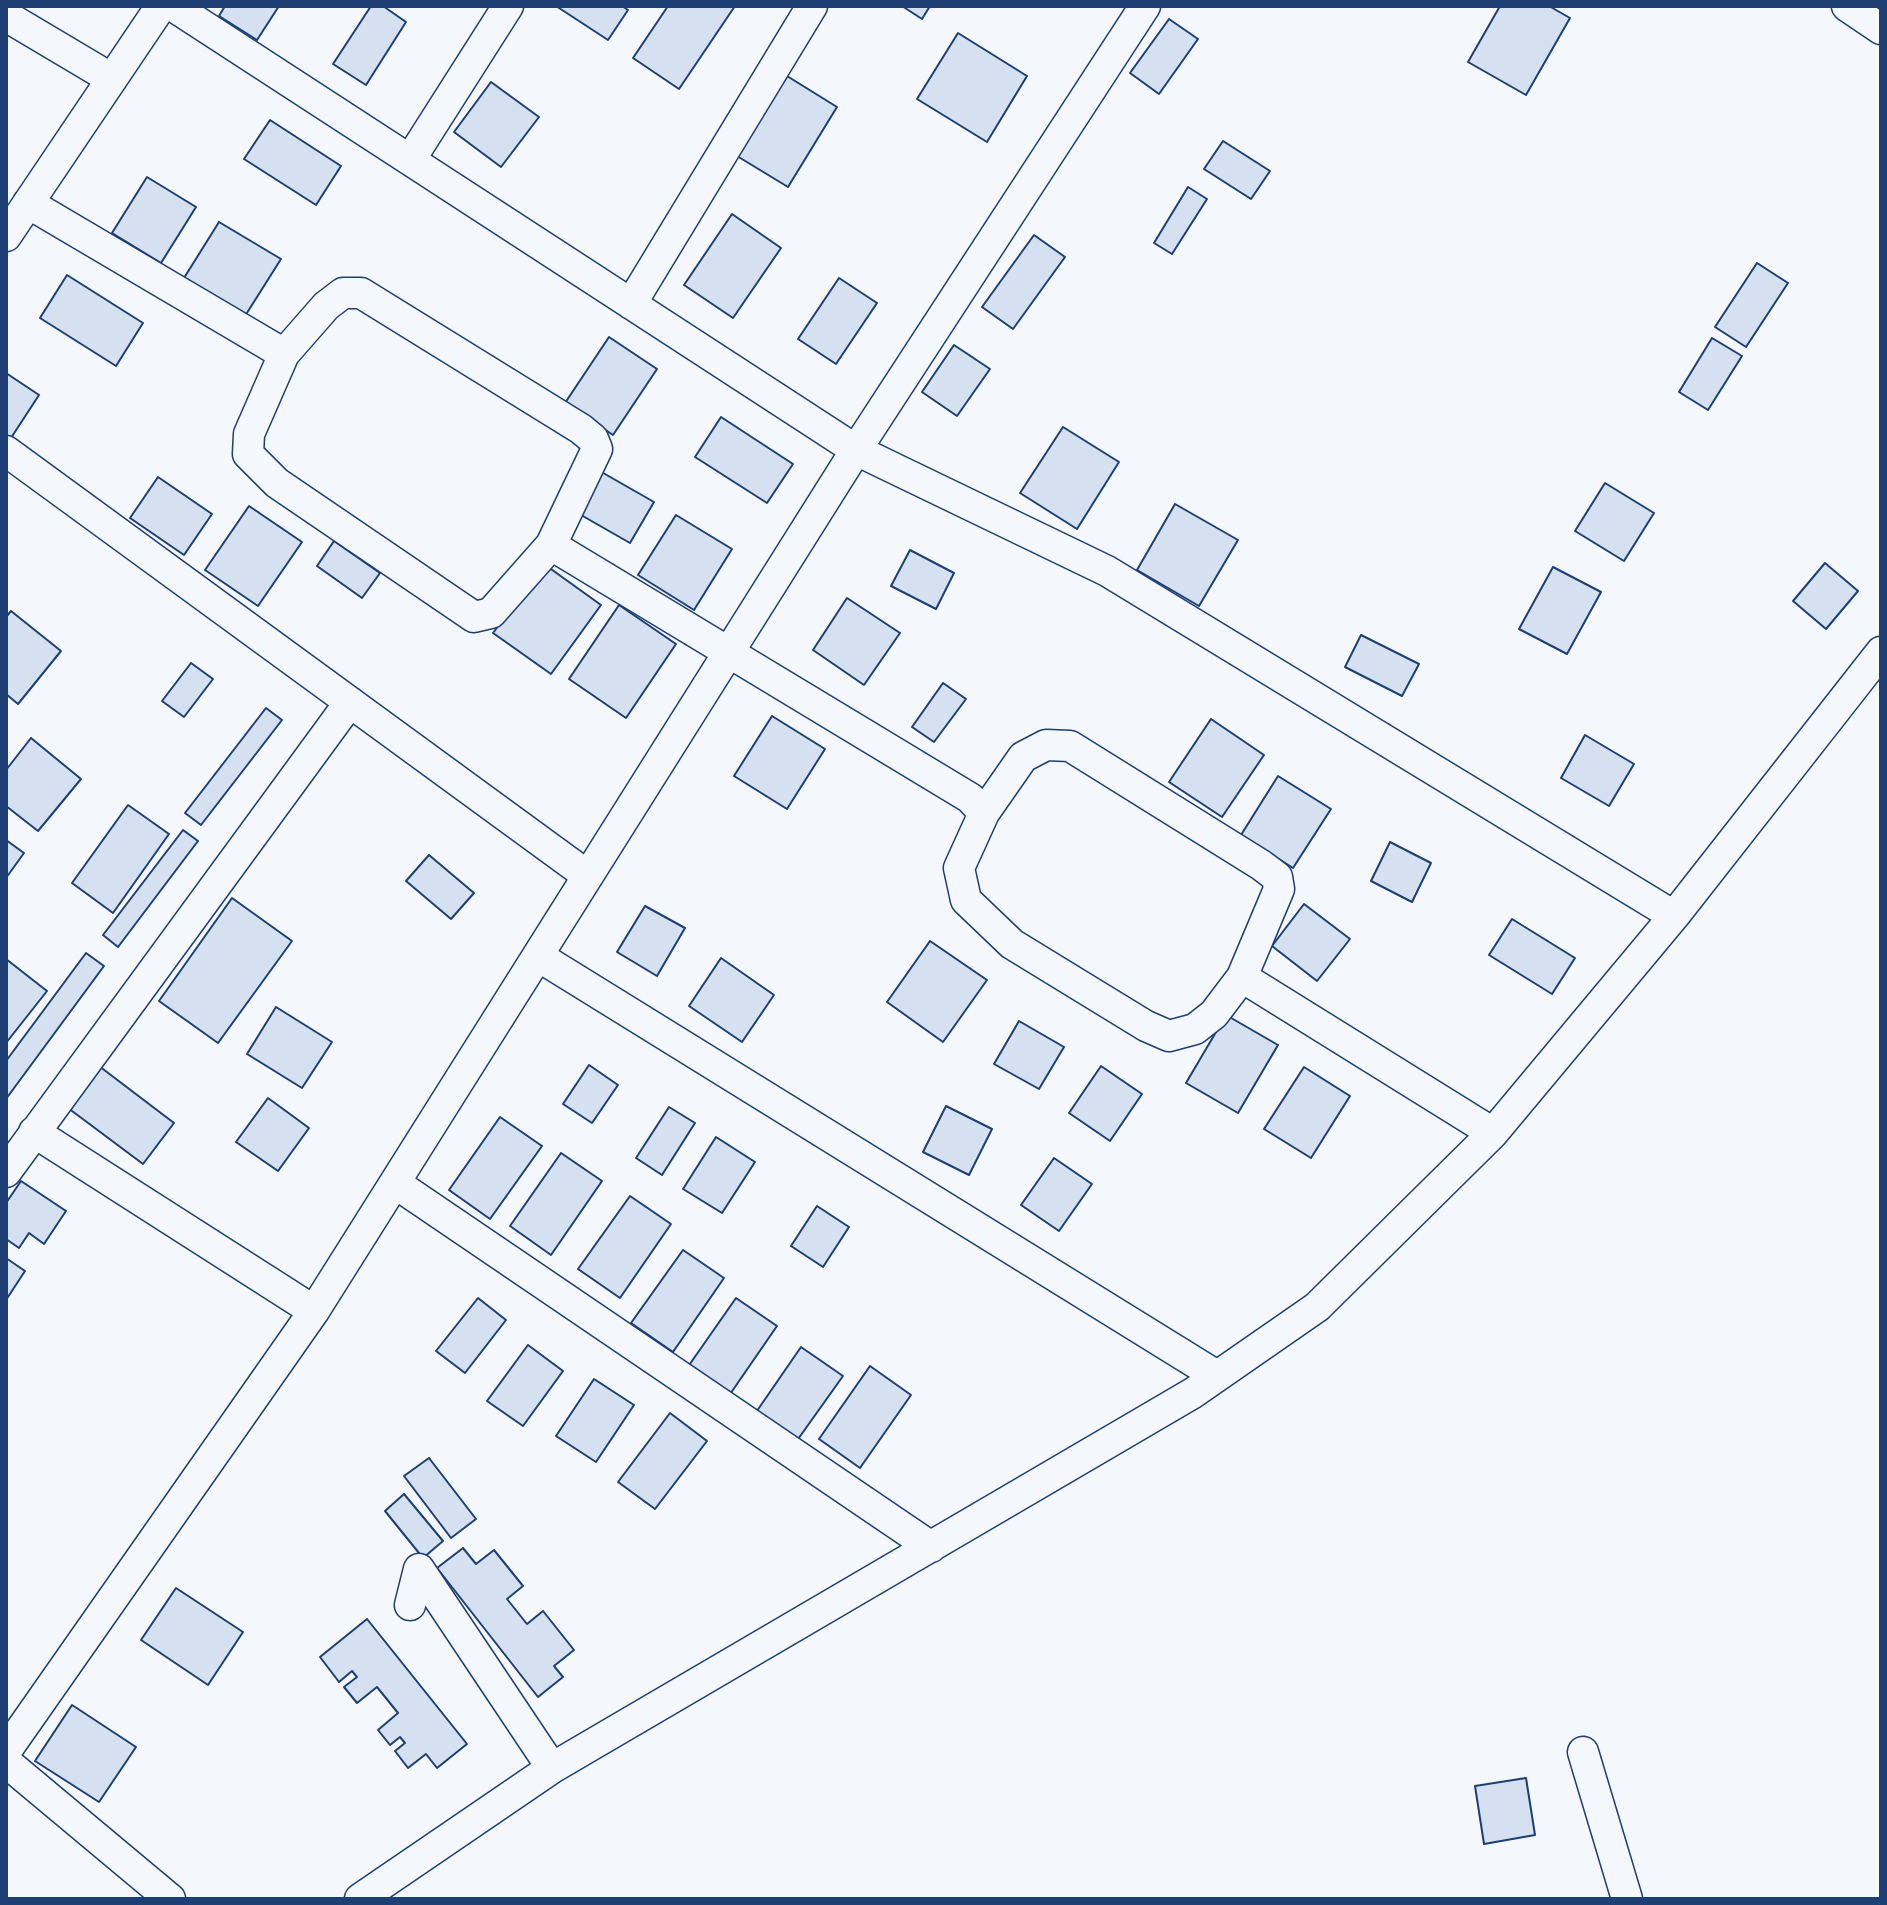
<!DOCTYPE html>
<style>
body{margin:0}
#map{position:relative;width:1887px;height:1905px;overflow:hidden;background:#f4f7fb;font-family:"Alegreya Sans",sans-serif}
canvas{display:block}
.frame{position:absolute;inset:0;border:8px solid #1d3f73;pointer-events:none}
</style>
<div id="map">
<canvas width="1887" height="1905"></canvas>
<div class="frame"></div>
</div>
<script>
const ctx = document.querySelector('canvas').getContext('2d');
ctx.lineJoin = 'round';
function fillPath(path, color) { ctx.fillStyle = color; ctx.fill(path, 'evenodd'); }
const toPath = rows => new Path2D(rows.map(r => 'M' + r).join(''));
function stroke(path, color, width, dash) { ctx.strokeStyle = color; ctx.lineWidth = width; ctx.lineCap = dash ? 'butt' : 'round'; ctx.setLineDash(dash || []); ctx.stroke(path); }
const building = toPath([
 [225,6,279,6,257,40,219,16,225,6],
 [371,6,383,6,406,22,366,85,333,64,371,6],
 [556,6,622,6,628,10,608,40,556,6],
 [668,6,735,6,679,89,633,58,668,6],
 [902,6,930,6,922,19,902,6],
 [1500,6,1549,6,1570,18,1526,95,1468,62,1500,6],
 [1169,19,1198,39,1159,94,1130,73,1169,19],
 [958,33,1027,76,987,142,917,99,958,33],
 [787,76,837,107,788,187,737,156,787,76],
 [491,82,539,117,501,167,454,132,491,82],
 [270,120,341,166,316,205,244,159,270,120],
 [1223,141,1270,171,1251,199,1204,169,1223,141],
 [147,177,196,207,161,263,112,233,147,177],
 [1188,187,1207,199,1172,254,1154,243,1188,187],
 [732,214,781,248,733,318,684,285,732,214],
 [219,222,281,259,245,316,184,278,219,222],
 [1034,235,1065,257,1013,329,982,307,1034,235],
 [1757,263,1788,283,1746,347,1715,327,1757,263],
 [67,275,143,323,116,366,40,318,67,275],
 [839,278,877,303,836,364,798,339,839,278],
 [609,337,657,369,613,435,565,403,609,337],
 [1712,338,1742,356,1708,410,1679,392,1712,338],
 [954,345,990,369,957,416,922,392,954,345],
 [6,373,39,395,11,438,6,435,6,373],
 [721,417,793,464,767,503,695,457,721,417],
 [1063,427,1119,462,1077,529,1020,493,1063,427],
 [598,470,654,502,630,543,574,511,598,470],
 [158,477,212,514,184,555,130,518,158,477],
 [1605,483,1654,513,1624,561,1575,531,1605,483],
 [1175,504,1238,540,1199,606,1137,570,1175,504],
 [249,506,302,542,258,606,205,570,249,506],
 [676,515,732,549,694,610,638,575,676,515],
 [334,541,380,573,362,598,317,566,334,541],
 [910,550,954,573,936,609,891,586,910,550],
 [1825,563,1858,591,1826,629,1793,601,1825,563],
 [544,564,601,605,551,674,493,633,544,564],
 [1553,567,1601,592,1567,654,1519,629,1553,567],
 [847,598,900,633,864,685,813,650,847,598],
 [619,605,676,644,626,718,569,679,619,605],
 [11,611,61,651,18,704,6,694,6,617,11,611],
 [1361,635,1419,664,1402,696,1345,667,1361,635],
 [191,663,213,679,184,717,162,701,191,663],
 [943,683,966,699,934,742,912,727,943,683],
 [266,708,282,720,201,825,185,813,266,708],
 [772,716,825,749,787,809,734,776,772,716],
 [1211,719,1264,755,1222,817,1169,782,1211,719],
 [1585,735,1634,764,1609,806,1561,778,1585,735],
 [31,738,81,779,38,831,6,806,6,770,31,738],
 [1278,776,1331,809,1293,868,1241,835,1278,776],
 [128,805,169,834,113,913,72,883,128,805],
 [183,830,198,841,118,947,103,935,183,830],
 [6,840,24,853,6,878,6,840],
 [1390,842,1431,863,1412,902,1371,881,1390,842],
 [429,855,474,893,451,919,406,881,429,855],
 [232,898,292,941,218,1043,159,1001,232,898],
 [1304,904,1350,939,1317,981,1272,946,1304,904],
 [645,906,685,928,657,976,617,952,645,906],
 [1512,919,1575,958,1552,994,1489,955,1512,919],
 [930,941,987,980,943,1042,887,1002,930,941],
 [86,953,104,966,6,1099,6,1061,86,953],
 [721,958,774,995,742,1042,689,1006,721,958],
 [6,959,47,991,6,1043,6,959],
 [276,1007,332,1042,302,1088,247,1054,276,1007],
 [1226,1015,1278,1045,1238,1113,1186,1083,1226,1015],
 [1019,1021,1064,1047,1039,1089,994,1064,1019,1021],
 [589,1065,618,1085,592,1123,563,1104,589,1065],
 [99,1066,174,1123,143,1164,68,1108,99,1066],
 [1101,1066,1142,1094,1110,1141,1069,1113,1101,1066],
 [1304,1067,1350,1096,1311,1158,1264,1129,1304,1067],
 [268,1098,309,1128,278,1171,236,1142,268,1098],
 [946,1106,992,1129,969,1175,923,1152,946,1106],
 [669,1107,695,1123,662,1175,636,1158,669,1107],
 [500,1117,542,1146,490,1219,449,1190,500,1117],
 [716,1137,755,1162,722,1213,683,1189,716,1137],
 [561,1153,602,1181,551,1255,510,1226,561,1153],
 [1054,1158,1092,1184,1059,1231,1021,1205,1054,1158],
 [21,1181,66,1211,44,1244,29,1233,19,1248,6,1239,6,1203,21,1181],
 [630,1196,671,1224,620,1298,578,1269,630,1196],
 [817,1206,849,1227,823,1267,791,1246,817,1206],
 [683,1250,724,1278,673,1352,631,1323,683,1250],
 [6,1258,25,1271,6,1300,6,1258],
 [478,1298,506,1320,465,1373,436,1351,478,1298],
 [736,1298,777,1326,726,1400,685,1371,736,1298],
 [528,1345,563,1371,523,1426,487,1401,528,1345],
 [801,1347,843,1376,791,1449,750,1421,801,1347],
 [870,1366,911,1395,860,1468,819,1439,870,1366],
 [594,1379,634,1405,596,1462,556,1436,594,1379],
 [670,1413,707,1441,655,1509,618,1482,670,1413],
 [429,1458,476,1519,451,1538,404,1476,429,1458],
 [404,1494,443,1541,423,1558,385,1511,404,1494],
 [463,1548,476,1564,494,1550,523,1586,507,1599,527,1624,543,1611,574,1650,554,1666,563,1677,538,1697,437,1568,463,1548],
 [176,1588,243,1632,208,1685,141,1640,176,1588],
 [367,1619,467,1744,437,1768,426,1754,408,1768,395,1751,405,1743,400,1737,390,1745,378,1730,398,1713,377,1687,357,1703,344,1687,357,1677,352,1671,339,1682,320,1657,367,1619],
 [72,1705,136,1747,99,1802,35,1761,72,1705],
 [1526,1778,1535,1835,1484,1844,1475,1786,1526,1778]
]);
const street = toPath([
 [1145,6,856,450,1107,571,1674,916],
 [1847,6,1881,29],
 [6,16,112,79],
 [410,160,508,6],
 [28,203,284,354,326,306,343,293,361,293,581,429,593,439,597,449,551,545,970,798,984,813,959,868,966,900,1012,944,1146,1026,1169,1036,1195,1029,1214,1014,1242,977,1493,1133],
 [6,236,161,6],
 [631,304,812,6],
 [284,354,249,434,248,454,277,483,474,617,491,613,551,545],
 [6,451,588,876],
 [984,813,1023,757,1046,745,1070,746,1261,865,1277,877,1279,889,1242,977],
 [538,956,1217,1376],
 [34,1132,314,1311],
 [6,1172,350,702],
 [395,1183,931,1547],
 [410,1605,419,1569,552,1768],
 [6,1751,314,1311,856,450,173,6],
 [1583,1752,1627,1899],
 [6,1762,170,1899],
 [360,1899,552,1768,1193,1393,1317,1307,1493,1133,1674,916,1881,652]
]);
fillPath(building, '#d5e0f0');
stroke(building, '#1d3f73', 2);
stroke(street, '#1d3f73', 33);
stroke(street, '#f4f7fb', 30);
</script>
